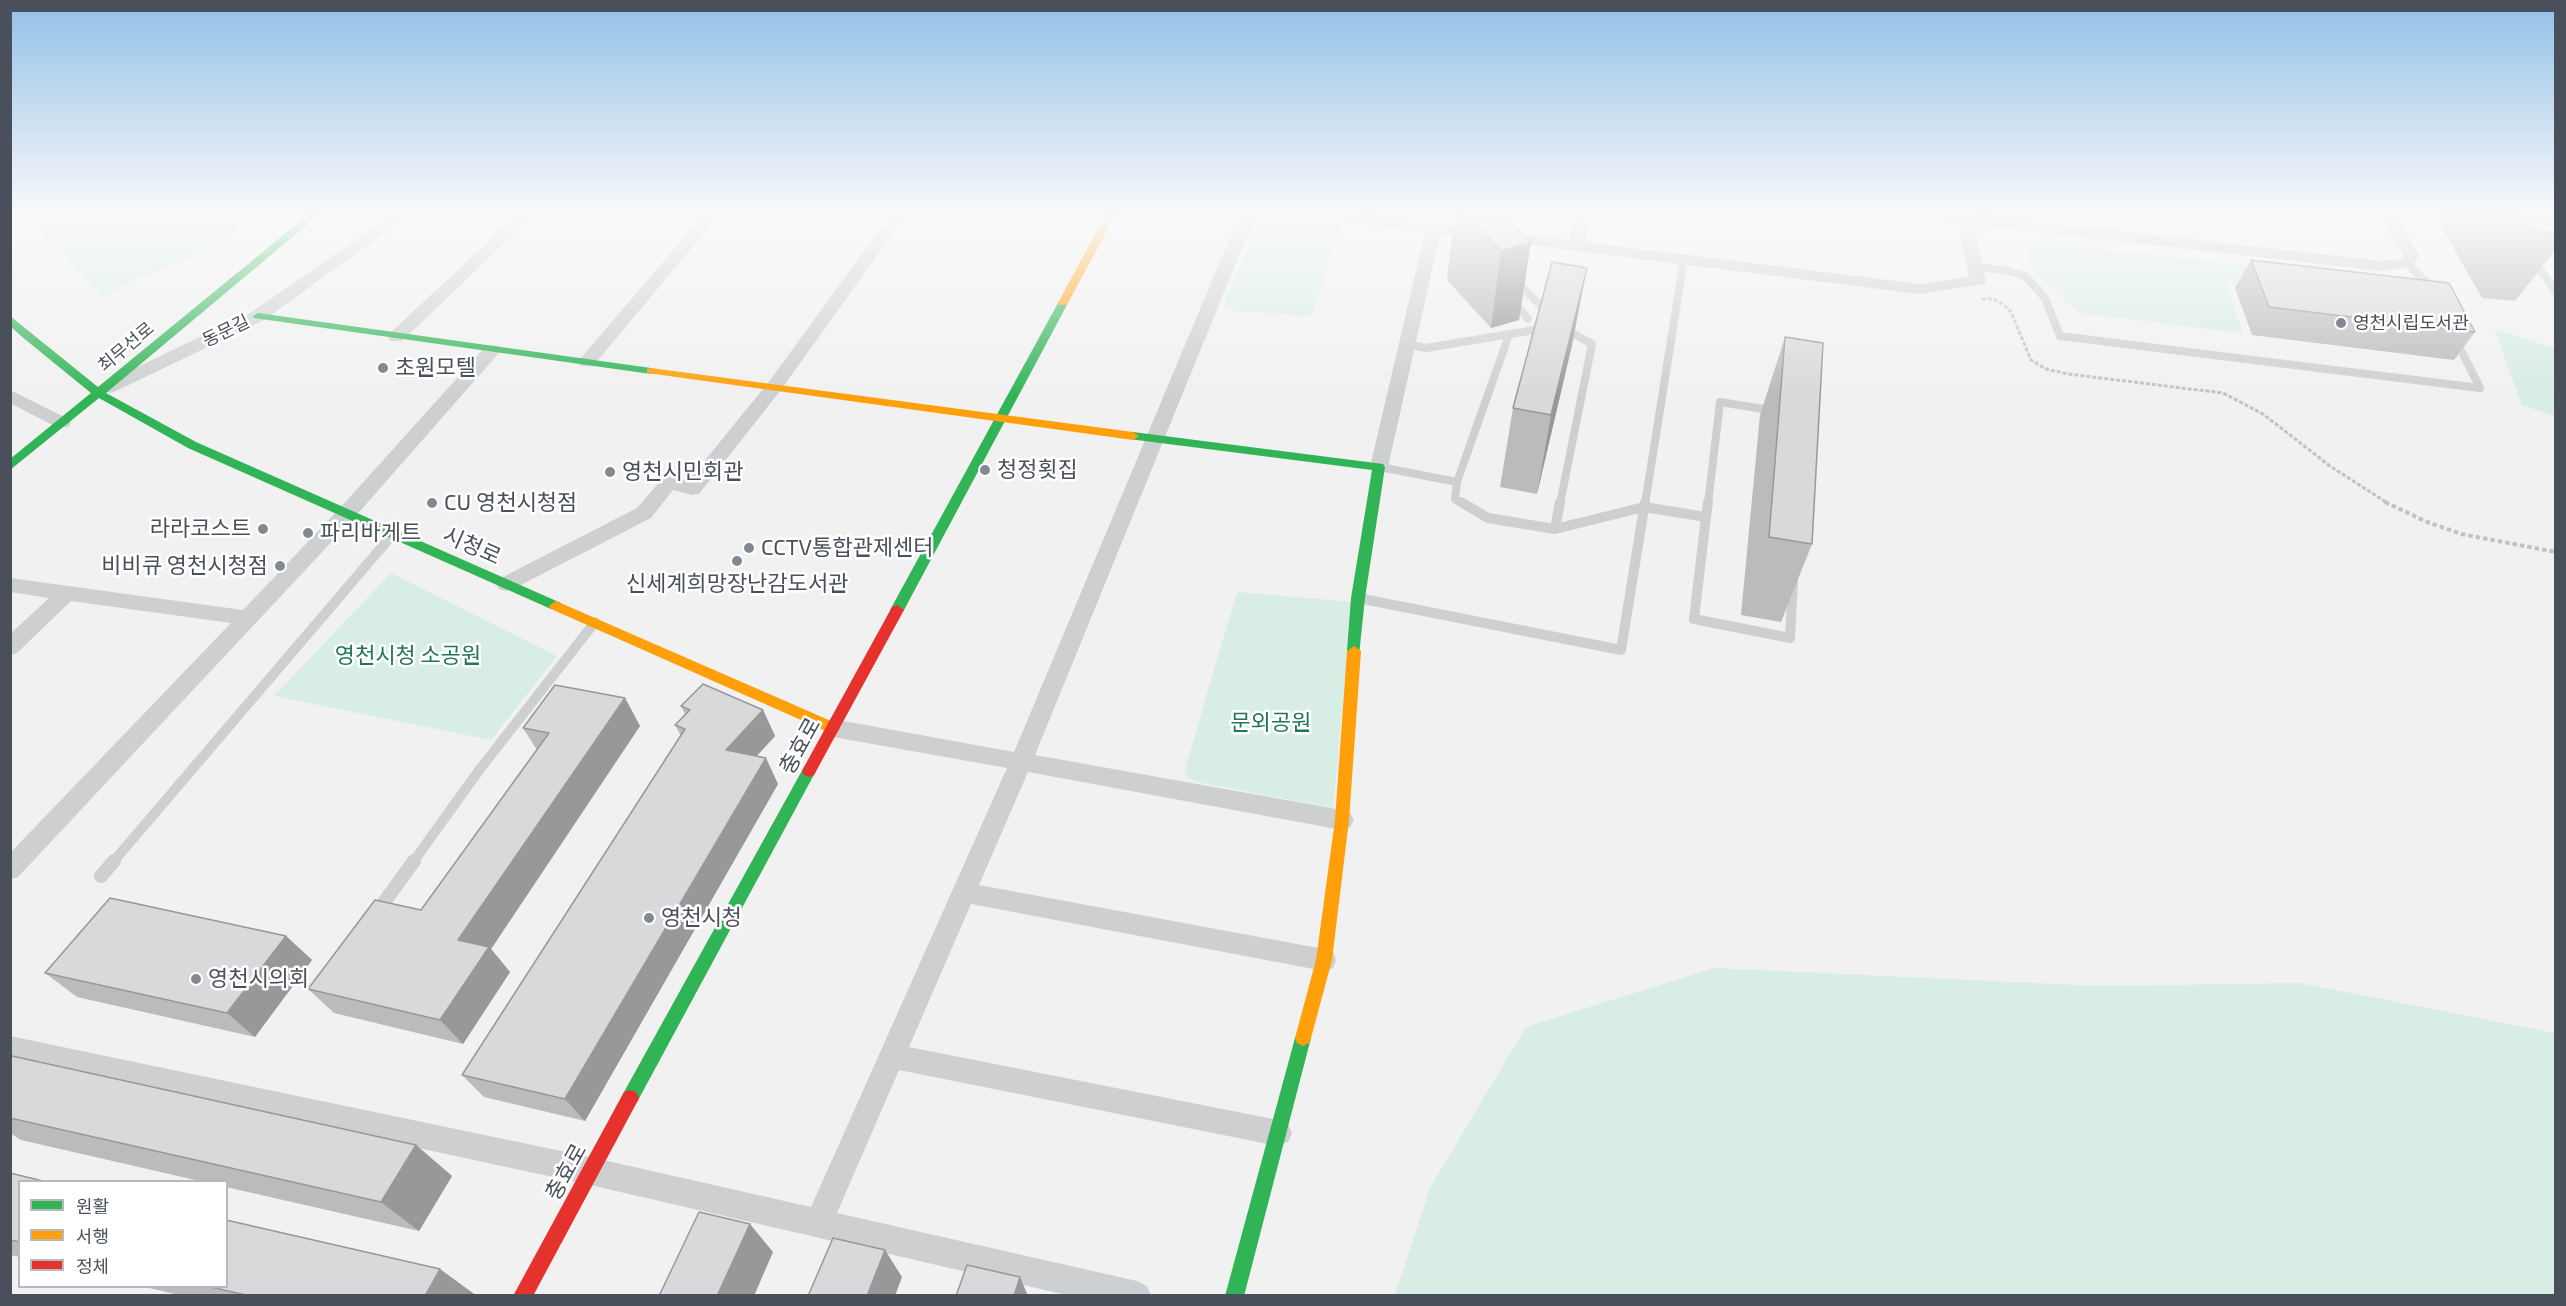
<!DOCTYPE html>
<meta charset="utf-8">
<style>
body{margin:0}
#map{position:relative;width:2566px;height:1306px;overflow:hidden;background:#f1f1f1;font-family:"Exo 2","Noto Sans KR",sans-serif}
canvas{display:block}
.frame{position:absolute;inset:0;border:12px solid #4a505b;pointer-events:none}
.legend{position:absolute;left:18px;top:1180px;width:210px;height:108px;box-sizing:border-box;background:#fff;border:2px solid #b7b9bd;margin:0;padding:8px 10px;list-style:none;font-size:18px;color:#4a505b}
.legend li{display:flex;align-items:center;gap:12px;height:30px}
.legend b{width:30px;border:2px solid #b7b9bd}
</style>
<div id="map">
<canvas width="2566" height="1306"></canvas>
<div class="frame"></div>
<ul class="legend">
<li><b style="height:8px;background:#30b455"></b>원활</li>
<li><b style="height:8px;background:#ff9f0a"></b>서행</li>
<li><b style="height:8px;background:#e5322d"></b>정체</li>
</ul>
</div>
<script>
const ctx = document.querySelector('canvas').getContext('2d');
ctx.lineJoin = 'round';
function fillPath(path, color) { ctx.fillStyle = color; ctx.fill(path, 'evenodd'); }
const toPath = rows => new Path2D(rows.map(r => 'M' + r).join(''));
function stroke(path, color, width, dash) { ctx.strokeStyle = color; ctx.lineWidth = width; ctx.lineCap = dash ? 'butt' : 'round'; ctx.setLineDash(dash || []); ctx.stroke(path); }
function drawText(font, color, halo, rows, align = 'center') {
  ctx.font = font + ' "Exo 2","Noto Sans KR",sans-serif'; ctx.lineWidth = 5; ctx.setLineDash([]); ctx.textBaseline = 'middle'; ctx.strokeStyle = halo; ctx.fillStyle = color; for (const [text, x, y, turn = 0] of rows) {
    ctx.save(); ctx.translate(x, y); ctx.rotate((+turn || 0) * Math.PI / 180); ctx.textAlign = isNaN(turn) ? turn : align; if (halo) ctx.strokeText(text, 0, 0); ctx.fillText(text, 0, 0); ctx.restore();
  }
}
const green = toPath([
 [26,214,257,214,221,242,179,263,136,279,103,298],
 [1278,221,1341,225,1311,316,1236,311,1225,308,1224,304,1258,225,1262,222],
 [2026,240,2420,285,2431,306,2225,282,2243,333,2079,313,2032,270],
 [2494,329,2555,348,2555,416,2522,405],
 [391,573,557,656,491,740,274,696],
 [1237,592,1353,602,1333,808,1202,783,1188,778,1186,773,1185,769],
 [1714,968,2098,986,2299,983,2555,1033,2555,1295,1395,1295,1430,1188,1526,1027]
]);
const pathFar1 = toPath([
 [1982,299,1993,299,2003,304,2011,312,2031,360,2046,369,2068,374,2223,393,2263,414,2330,466,2389,504]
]);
const path = toPath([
 [2385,502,2427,522,2461,534,2556,552]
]);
const laneFar2 = toPath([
 [2532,258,2556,292],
 [2406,263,2427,282,2432,291],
 [1975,267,2005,270,2025,276,2045,298,2060,336,2480,388,2456,340],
 [1514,279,1550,315],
 [1512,300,1528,319],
 [1407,344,1426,348,1546,328],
 [1380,467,1457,482,1455,499,1463,504],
 [1457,482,1509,335],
 [1560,504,1592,344,1563,328],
 [1645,504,1684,259],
 [1708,504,1720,402,1776,411]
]);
const laneFar1 = toPath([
 [1461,502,1488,518,1555,529,1644,507,1706,517,1694,619,1790,638,1793,581],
 [1706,517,1708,502],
 [1555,529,1560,502],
 [1358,598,1621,650,1645,502],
 [113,862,393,534],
 [413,862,480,769,595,622]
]);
const lane = toPath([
 [101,876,114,861],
 [377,912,414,861]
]);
const street = toPath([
 [393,214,411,214,264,320,116,391,110,393,104,391,101,387,104,383,252,312,393,214],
 [518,214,535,214,402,341,390,341,388,337,390,333,518,214],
 [704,214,720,214,593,366,581,366,578,362,581,358,704,214],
 [891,214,907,214,780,391,699,494,692,495,673,490,651,518,513,589,506,591,499,589,496,584,499,579,637,508,662,479,669,477,688,481,768,383,891,214],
 [1240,214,1256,214,1035,755,1342,810,1350,813,1354,820,1350,827,1342,830,1028,772,979,885,1324,949,1333,952,1336,960,1333,968,1324,971,971,904,909,1047,1278,1120,1288,1124,1292,1133,1288,1142,1278,1146,899,1070,837,1213,1137,1281,1147,1286,1151,1296,1071,1296,590,1185,10,1060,10,1036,590,1157,811,1207,1007,768,833,737,825,734,822,728,825,722,833,719,1014,752,1240,214],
 [1312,214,1358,214,1569,240,1574,214,1590,214,1585,242,1920,284,1969,277,1958,223,1918,219,1910,214,1972,214,2382,261,2401,259,2403,256,2380,214,2396,214,2419,256,2412,266,2382,271,1974,225,1986,281,1984,284,1920,294,1440,234,1388,467,1386,471,1379,473,1372,471,1370,467,1425,232,1320,219,1312,214],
 [492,345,498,346,501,350,498,354,354,518,18,877,10,880,10,853,231,623,71,601,17,653,10,655,10,634,49,598,10,592,10,578,243,610,340,508,486,346,492,345],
 [10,390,68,419,71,423,68,427,56,427,10,403,10,390]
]);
const fast = toPath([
 [309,214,320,214,106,393,196,442,561,603,563,606,561,609,551,609,188,448,99,398,10,470,10,459,91,393,21,336,10,326,10,316,98,387,309,214],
 [1063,300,1068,303,904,610,897,615,892,613,890,610,1058,303,1063,300],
 [258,313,651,368,657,371,651,374,254,318,253,316,258,313],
 [1133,432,1383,464,1385,467,1365,598,1359,655,1354,656,1347,651,1351,598,1372,470,1129,439,1127,436,1129,433,1133,432],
 [809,765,814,767,816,771,636,1104,630,1106,624,1104,621,1098,624,1092,804,767,809,765],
 [1303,1030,1309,1033,1311,1038,1244,1296,1225,1296,1295,1038,1297,1033,1303,1030]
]);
const slow = toPath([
 [1106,214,1116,214,1068,303,1067,305,1059,305,1058,303,1106,214],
 [651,368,1133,432,1139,436,1133,440,647,373,647,369,651,368],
 [556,601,838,724,840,728,838,732,833,734,828,732,551,609,549,606,556,601],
 [1354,646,1361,651,1349,820,1332,960,1311,1038,1309,1043,1303,1046,1297,1043,1295,1038,1316,960,1335,820,1347,651,1354,646]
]);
const jam = toPath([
 [897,605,904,610,814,775,809,777,804,775,802,771,804,767,892,607,897,605],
 [630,1090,636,1092,639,1098,636,1104,533,1296,513,1296,624,1092,630,1090]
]);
const wall = toPath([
 [1454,214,1502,214,1531,242,1519,320,1491,328,1447,280],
 [2434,214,2553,214,2556,218,2556,249,2515,301,2482,298],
 [2251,260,2475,332,2454,360,2252,335,2235,288],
 [1785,337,1812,544,1781,622,1741,615,1760,415],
 [1572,345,1537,494,1500,487,1513,408],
 [625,698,640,726,491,949,510,972,463,1044,334,1013,308,989,421,910,537,750,523,728],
 [681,706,763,710,775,736,757,756,778,784,585,1121,484,1097,462,1075,681,736,675,725,685,714],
 [286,936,312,960,255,1037,77,997,45,973],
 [10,1058,416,1145,452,1176,419,1231,226,1187,226,1182,204,1182,21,1140,10,1133],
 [10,1173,20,1182,20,1257,10,1255],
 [145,1287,226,1287,477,1296,183,1296]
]);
const shadedWall = toPath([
 [1531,242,1519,320,1491,328,1501,251],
 [1587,268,1572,345,1537,494,1551,415],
 [625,698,640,726,491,949,510,972,463,1044,440,1020,458,940],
 [763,710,775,736,738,776,726,750],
 [766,758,778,784,585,1121,565,1099],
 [286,936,312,960,255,1037,227,1013],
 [416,1145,452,1176,419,1231,381,1202],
 [750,1224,773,1252,754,1296,717,1296],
 [885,1250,902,1277,895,1296,867,1296],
 [440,1269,477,1296,425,1296],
 [1020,1277,1028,1296,1014,1296]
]);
const building = toPath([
 [1466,214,1502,214,1531,242,1501,251,1466,214],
 [2522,214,2553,214,2556,218,2556,233,2532,231,2522,214],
 [2251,260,2449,283,2475,332,2269,307,2251,260],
 [1552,262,1587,268,1551,415,1513,408,1552,262],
 [1785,337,1823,343,1812,544,1769,537,1785,337],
 [703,684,763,710,726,750,766,758,565,1099,462,1075,685,729,675,725,690,710,681,706,703,684],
 [555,685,625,698,458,940,489,947,440,1020,308,989,375,900,421,910,549,733,523,728,555,685],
 [110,898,286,936,227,1013,45,973,110,898],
 [12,1056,416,1145,381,1202,10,1118,10,1058,12,1056],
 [10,1173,47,1182,20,1182,20,1242,10,1240,10,1173],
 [699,1212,750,1224,717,1296,659,1296,699,1212],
 [226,1220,440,1269,425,1296,250,1296,211,1287,226,1287,226,1220],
 [833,1238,885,1250,867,1296,808,1296,833,1238],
 [967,1265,1020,1277,1014,1296,956,1296,967,1265]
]);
const markers = [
 [2341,323,6,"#848890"],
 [383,368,6,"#848890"],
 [985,470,6,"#848890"],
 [610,472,6,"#848890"],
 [432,503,6,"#848890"],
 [263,529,6,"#848890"],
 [308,533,6,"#848890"],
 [749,548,6,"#848890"],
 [737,561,6,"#848890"],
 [280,566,6,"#848890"],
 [649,918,6,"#848890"],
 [196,979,6,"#848890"]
];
const farPoinames = [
 ["영천시립도서관",2353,323]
];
const farStreetnames = [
 ["동문길",226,331,-26],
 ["최무선로",126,347,-40]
];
const poiNames = [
 ["초원모텔",395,368],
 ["청정횟집",997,470],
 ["영천시민회관",622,472],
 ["CU 영천시청점",444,503],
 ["라라코스트",251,529,"right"],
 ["파리바게트",320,533],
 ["CCTV통합관제센터",761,548],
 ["비비큐 영천시청점",268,566,"right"],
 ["신세계희망장난감도서관",737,584,"center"],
 ["영천시청",661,918],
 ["영천시의회",208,979]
];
const streetNames = [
 ["시청로",472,546,24],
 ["충효로",800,746,-61],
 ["충효로",566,1172,-61]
];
const parkNames = [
 ["영천시청 소공원",408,656],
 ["문외공원",1271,723]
];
fillPath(green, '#d8ede4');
stroke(pathFar1, '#bbc5c3', 3, [4, 2]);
stroke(path, '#bbc5c3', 4, [4.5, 3]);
stroke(laneFar2, '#cdcfd1', 8);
stroke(laneFar1, '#cdcfd1', 10);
stroke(lane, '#cdcfd1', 14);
fillPath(street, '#cdcfd1');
fillPath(fast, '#30b455');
fillPath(slow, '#ff9f0a');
fillPath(jam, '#e5322d');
fillPath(wall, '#bbbbbc');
fillPath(shadedWall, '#989899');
fillPath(building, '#d9d9db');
stroke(building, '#989899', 1.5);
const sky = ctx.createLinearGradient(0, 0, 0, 397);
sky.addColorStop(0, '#92c0e8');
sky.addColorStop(0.54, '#f9f9f9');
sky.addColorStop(1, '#f9f9f900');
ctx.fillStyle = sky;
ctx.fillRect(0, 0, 2566, 397);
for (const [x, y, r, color] of markers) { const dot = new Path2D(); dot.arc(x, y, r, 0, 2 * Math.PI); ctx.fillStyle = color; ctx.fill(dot); stroke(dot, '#fff', 2); }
drawText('18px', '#4a505b', '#fff', farPoinames, 'left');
drawText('18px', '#4a505b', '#fff', farStreetnames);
drawText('22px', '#4a505b', '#fff', poiNames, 'left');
drawText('22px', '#4a505b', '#fff', streetNames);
drawText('22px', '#21755a', '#fff', parkNames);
</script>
